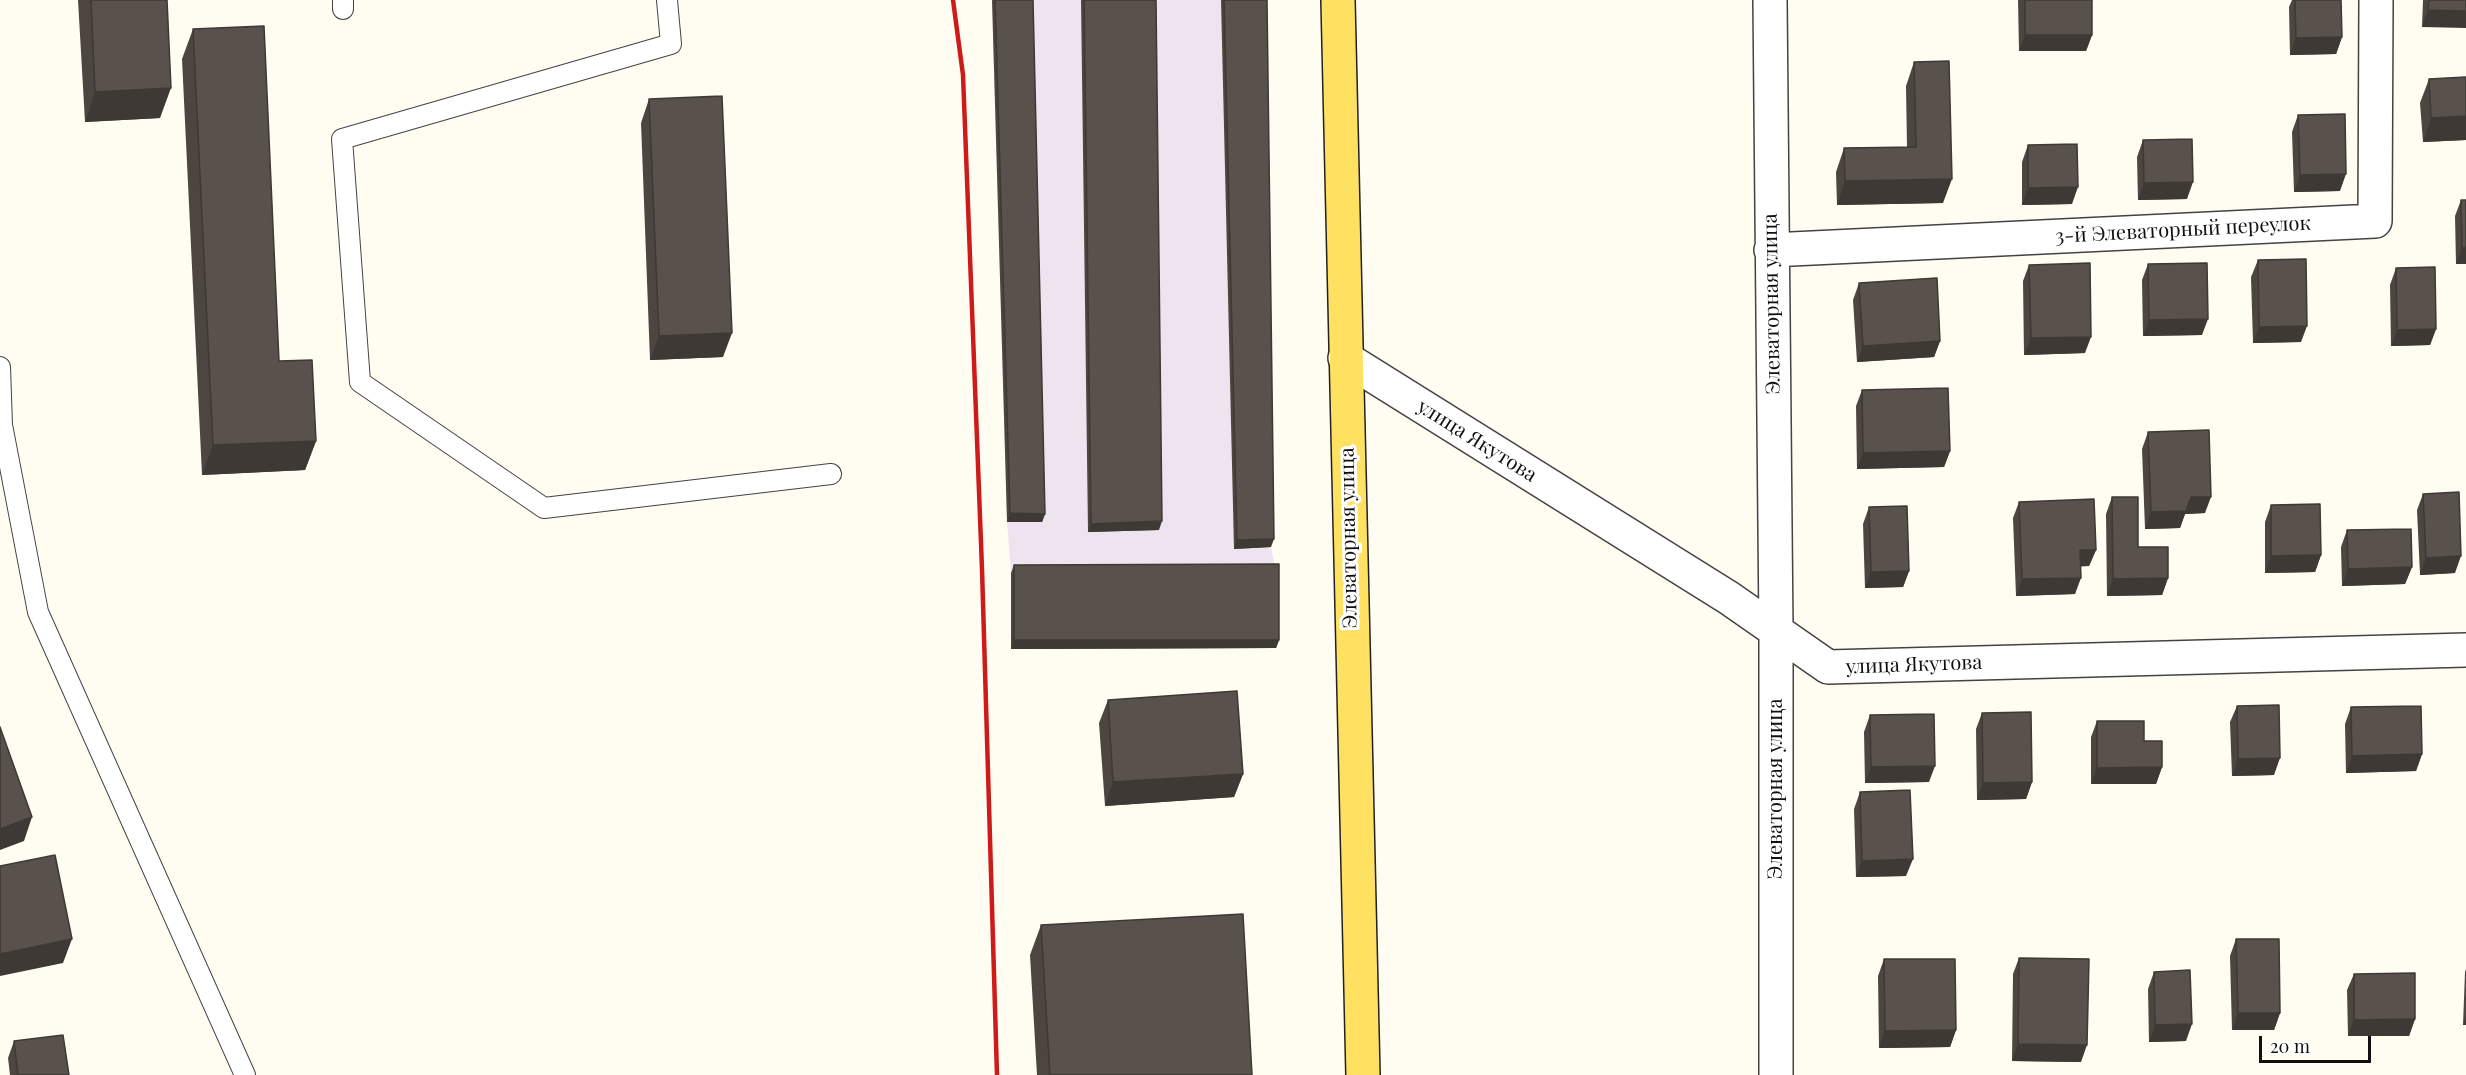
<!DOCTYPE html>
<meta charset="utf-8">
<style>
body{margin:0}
#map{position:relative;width:2466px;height:1075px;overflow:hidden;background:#fffdf2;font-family:"Playfair Display",serif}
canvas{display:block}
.scale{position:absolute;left:2259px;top:1036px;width:112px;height:27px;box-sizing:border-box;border:3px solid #101010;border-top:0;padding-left:8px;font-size:18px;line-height:21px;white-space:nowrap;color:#101010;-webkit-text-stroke:4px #fff;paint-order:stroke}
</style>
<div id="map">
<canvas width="2466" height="1075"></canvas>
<div class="scale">20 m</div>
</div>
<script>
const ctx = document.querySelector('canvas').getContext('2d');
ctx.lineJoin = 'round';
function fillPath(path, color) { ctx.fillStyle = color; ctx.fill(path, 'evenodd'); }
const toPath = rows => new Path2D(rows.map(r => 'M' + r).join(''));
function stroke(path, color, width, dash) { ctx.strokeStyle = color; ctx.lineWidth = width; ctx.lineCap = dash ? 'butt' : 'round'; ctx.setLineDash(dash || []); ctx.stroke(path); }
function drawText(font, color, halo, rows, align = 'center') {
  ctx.font = font + ' "Playfair Display",serif'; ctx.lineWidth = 6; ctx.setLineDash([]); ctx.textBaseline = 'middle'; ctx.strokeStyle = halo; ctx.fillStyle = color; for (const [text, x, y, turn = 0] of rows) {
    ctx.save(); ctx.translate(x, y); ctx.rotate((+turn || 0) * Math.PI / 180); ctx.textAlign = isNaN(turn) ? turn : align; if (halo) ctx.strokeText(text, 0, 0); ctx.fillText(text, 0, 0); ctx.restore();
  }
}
const industrial = toPath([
 [992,0,1264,0,1271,547,1276,573,1276,648,1011,649,1011,573,1007,522]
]);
const service = toPath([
 [343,0,343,9],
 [667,0,671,44,342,139,360,382,544,508,831,474],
 [0,367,2,425,38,612,245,1075]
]);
const minor = toPath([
 [1770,0,1776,630,1776,1075],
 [1771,250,2375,221,2376,0],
 [1345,358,1729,598,1828,667,2466,650]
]);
const primary = toPath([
 [1338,0,1363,1075]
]);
const rail = toPath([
 [953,0,963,75,982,569,997,1075]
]);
const wall = toPath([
 [78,0,167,0,160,118,85,122],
 [992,0,1033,0,1045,514,1042,522,1007,522],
 [1081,0,1156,0,1159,530,1088,532],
 [1221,0,1267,0,1271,547,1234,549],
 [2018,0,2092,0,2092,35,2086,51,2019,51],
 [2292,0,2341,0,2342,37,2336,54,2290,55,2289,7],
 [2423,0,2466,0,2422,27],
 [193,29,279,361,316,441,305,470,202,475,182,59],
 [1914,62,1943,203,1837,205,1836,172,1844,148,1907,147,1906,86],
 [2466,77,2466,140,2423,142,2420,103,2429,79],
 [649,99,723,357,650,360,641,123],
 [2298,115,2340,191,2294,192,2292,132],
 [2143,140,2187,199,2138,200,2137,157],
 [2028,145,2072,204,2022,205,2022,162],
 [2461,200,2466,200,2466,264,2456,264,2455,216],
 [2258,260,2301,342,2253,343,2251,277],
 [2148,264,2202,335,2143,336,2142,280],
 [2029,265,2085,353,2024,355,2023,281],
 [2396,268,2436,329,2430,345,2391,346,2390,285],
 [1859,283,1940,341,1934,357,1857,362,1853,300],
 [1862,390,1950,451,1944,467,1857,469,1856,406],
 [2148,432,2205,513,2185,514,2180,528,2145,529,2142,449],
 [2423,494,2455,573,2420,575,2417,510],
 [2112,497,2138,547,2168,578,2162,595,2107,596,2106,514],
 [2019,502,2096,550,2089,566,2081,566,2075,594,2016,596,2013,518],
 [2271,505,2321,555,2315,572,2265,573,2265,522],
 [1869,507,1909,571,1903,587,1865,588,1863,524],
 [2347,530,2412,567,2405,584,2342,586,2341,547],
 [1014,565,1279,640,1276,648,1011,649,1011,573],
 [1108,700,1243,774,1234,797,1105,806,1099,723],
 [2237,706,2274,775,2232,776,2230,722],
 [2351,707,2422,754,2416,771,2346,773,2345,724],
 [1982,713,2032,782,2026,799,1977,800,1976,729],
 [1870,715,1929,782,1865,783,1864,732],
 [2097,721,2144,741,2162,767,2156,784,2091,784,2091,737],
 [1860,792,1906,876,1856,877,1854,809],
 [1041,925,1252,1075,1037,1075,1030,955],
 [2236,939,2280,1013,2274,1030,2232,1030,2230,956],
 [2019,958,2081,1062,2012,1061,2013,974],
 [1884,959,1956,1030,1950,1047,1879,1048,1878,976],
 [2466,969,2466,1025,2463,1025,2465,972],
 [2154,972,2186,1041,2149,1042,2148,989],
 [2354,974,2415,1019,2409,1036,2348,1036,2347,990],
 [14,1041,69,1075,10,1075,8,1058]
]);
const shadedWall = toPath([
 [2428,10,2466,11,2466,28,2422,27],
 [2025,35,2092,35,2086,51,2019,51],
 [2342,37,2336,54,2290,55,2296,38],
 [171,88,160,118,85,122,95,92],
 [2466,116,2466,140,2423,142,2431,118],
 [2346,174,2340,191,2294,192,2300,175],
 [1952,179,1943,203,1837,205,1845,181],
 [2193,182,2187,199,2138,200,2144,183],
 [2078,187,2072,204,2022,205,2028,188],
 [2466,247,2466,264,2456,264,2462,248],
 [2208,319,2202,335,2143,336,2149,320],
 [2307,326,2301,342,2253,343,2259,327],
 [2436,329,2430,345,2391,346,2397,330],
 [732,333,723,357,650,360,659,336],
 [2091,337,2085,353,2024,355,2031,338],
 [1940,341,1934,357,1857,362,1863,346],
 [316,441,305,470,202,475,213,445],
 [1950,451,1944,467,1857,469,1863,453],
 [2191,497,2211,497,2205,513,2185,514],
 [2186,511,2180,528,2145,529,2151,512],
 [1010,513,1045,514,1042,522,1007,522],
 [1162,521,1159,530,1088,532,1091,524],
 [1274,539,1271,547,1234,549,1237,540],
 [2080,550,2096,550,2089,566,2074,567],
 [2321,555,2315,572,2265,573,2271,556],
 [2461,556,2455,573,2420,575,2426,558],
 [2412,567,2405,584,2342,586,2348,569],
 [1909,571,1903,587,1865,588,1871,572],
 [2081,578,2075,594,2016,596,2022,579],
 [2168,578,2162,595,2107,596,2113,579],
 [1014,640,1279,640,1276,648,1011,649],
 [2422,754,2416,771,2346,773,2352,756],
 [2280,758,2274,775,2232,776,2238,759],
 [1935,766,1929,782,1865,783,1871,767],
 [2162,767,2156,784,2091,784,2097,768],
 [1243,774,1234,797,1105,806,1113,782],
 [2032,782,2026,799,1977,800,1983,783],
 [32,817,24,841,0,850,0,829],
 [1913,859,1906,876,1856,877,1862,861],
 [72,939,63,963,0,976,0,954],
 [2238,1013,2280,1013,2274,1030,2232,1030],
 [2466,1017,2466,1025,2463,1025],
 [2415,1019,2409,1036,2348,1036,2354,1020],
 [2192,1024,2186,1041,2149,1042,2155,1025],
 [1956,1030,1950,1047,1879,1048,1885,1031],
 [2018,1044,2087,1045,2081,1062,2012,1061]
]);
const building = toPath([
 [91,0,167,0,171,88,95,92,91,0],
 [995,0,1033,0,1045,514,1010,513,995,0],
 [1084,0,1156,0,1162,521,1091,524,1084,0],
 [1224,0,1267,0,1274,539,1237,540,1224,0],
 [2025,0,2092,0,2092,35,2025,35,2025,0],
 [2295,0,2341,0,2342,37,2296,38,2295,0],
 [2429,0,2466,0,2466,11,2428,10,2429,0],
 [264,26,279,361,312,360,316,441,213,445,193,29,264,26],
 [1949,61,1952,179,1845,181,1844,148,1916,147,1914,62,1949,61],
 [2466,77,2466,116,2431,118,2429,79,2466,77],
 [722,96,732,333,659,336,649,99,722,96],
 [2345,114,2346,174,2300,175,2298,115,2345,114],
 [2192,139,2193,182,2144,183,2143,140,2192,139],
 [2077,144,2078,187,2028,188,2028,145,2077,144],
 [2461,200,2466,200,2466,247,2462,248,2461,200],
 [2306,259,2307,326,2259,327,2258,260,2306,259],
 [2090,263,2091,337,2031,338,2029,265,2090,263],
 [2207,263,2208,319,2149,320,2148,264,2207,263],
 [2435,267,2436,329,2397,330,2396,268,2435,267],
 [1937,278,1940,341,1863,346,1859,283,1937,278],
 [1948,388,1950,451,1863,453,1862,390,1948,388],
 [2209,430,2211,497,2191,497,2186,511,2151,512,2148,432,2209,430],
 [2459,492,2461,556,2426,558,2423,494,2459,492],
 [2112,497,2138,497,2138,547,2168,547,2168,578,2113,579,2112,497],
 [2094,499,2096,550,2080,550,2081,578,2022,579,2019,502,2094,499],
 [2320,504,2321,555,2271,556,2271,505,2320,504],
 [1907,506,1909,571,1871,572,1869,507,1907,506],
 [2411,529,2412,567,2348,569,2347,530,2411,529],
 [1279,564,1279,640,1014,640,1014,565,1279,564],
 [1237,691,1243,774,1113,782,1108,700,1237,691],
 [2279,705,2280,758,2238,759,2237,706,2279,705],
 [2421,706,2422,754,2352,756,2351,707,2421,706],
 [2031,712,2032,782,1983,783,1982,713,2031,712],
 [1934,714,1935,766,1871,767,1870,715,1934,714],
 [2097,721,2144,721,2144,741,2162,741,2162,767,2097,768,2097,721],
 [0,727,32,817,0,829,0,727],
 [1910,790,1913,859,1862,861,1860,792,1910,790],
 [55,855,72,939,0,954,0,866,55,855],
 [1243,914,1252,1075,1050,1075,1041,925,1243,914],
 [2236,939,2279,939,2280,1013,2238,1013,2236,939],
 [2019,958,2089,959,2087,1045,2018,1044,2019,958],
 [1884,959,1955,959,1956,1030,1885,1031,1884,959],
 [2190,970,2192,1024,2155,1025,2154,972,2190,970],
 [2415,973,2415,1019,2354,1020,2354,974,2415,973],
 [63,1035,69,1075,18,1075,14,1041,63,1035]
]);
const streetNames = [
 ["3-й Элеваторный переулок",2183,230,-3],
 ["Элеваторная улица",1772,304,-91],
 ["улица Якутова",1477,441,32],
 ["Элеваторная улица",1349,538,-91],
 ["улица Якутова",1914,665,-2],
 ["Элеваторная улица",1776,789,-90]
];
fillPath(industrial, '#eee4ef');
stroke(service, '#434343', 22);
stroke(minor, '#434343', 36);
stroke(primary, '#212121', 36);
stroke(service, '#fff', 20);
stroke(minor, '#fff', 33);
stroke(primary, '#ffe162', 33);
stroke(rail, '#cd1b1a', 4.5);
fillPath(wall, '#4d4640');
fillPath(shadedWall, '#3e3934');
fillPath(building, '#59514b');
stroke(building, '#3e3934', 1.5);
drawText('20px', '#101010', '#fff', streetNames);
</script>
